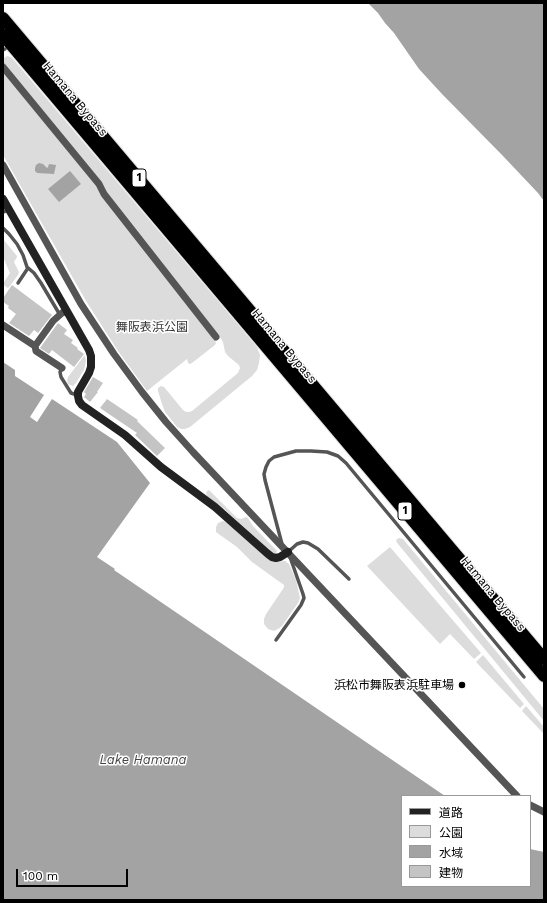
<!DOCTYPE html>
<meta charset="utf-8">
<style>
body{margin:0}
#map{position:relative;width:547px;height:903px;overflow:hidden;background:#fff;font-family:"Work Sans","Noto Sans JP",sans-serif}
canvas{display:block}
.frame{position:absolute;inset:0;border:4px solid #000;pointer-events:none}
.legend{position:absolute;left:401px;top:795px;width:130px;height:92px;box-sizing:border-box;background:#fff;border:1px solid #999;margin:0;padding:5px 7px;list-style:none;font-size:12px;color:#000}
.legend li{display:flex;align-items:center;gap:8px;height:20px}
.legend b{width:20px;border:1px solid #999}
.scale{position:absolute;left:16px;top:869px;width:112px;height:18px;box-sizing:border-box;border:2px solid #000;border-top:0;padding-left:5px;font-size:12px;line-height:14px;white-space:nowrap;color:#000;-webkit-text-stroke:3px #fff;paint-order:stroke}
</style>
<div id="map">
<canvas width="547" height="903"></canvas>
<div class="frame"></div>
<ul class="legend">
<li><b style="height:5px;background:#222"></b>道路</li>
<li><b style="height:11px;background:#dcdcdc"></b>公園</li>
<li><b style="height:11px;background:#a3a3a3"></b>水域</li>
<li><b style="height:11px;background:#c4c4c4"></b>建物</li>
</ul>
<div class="scale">100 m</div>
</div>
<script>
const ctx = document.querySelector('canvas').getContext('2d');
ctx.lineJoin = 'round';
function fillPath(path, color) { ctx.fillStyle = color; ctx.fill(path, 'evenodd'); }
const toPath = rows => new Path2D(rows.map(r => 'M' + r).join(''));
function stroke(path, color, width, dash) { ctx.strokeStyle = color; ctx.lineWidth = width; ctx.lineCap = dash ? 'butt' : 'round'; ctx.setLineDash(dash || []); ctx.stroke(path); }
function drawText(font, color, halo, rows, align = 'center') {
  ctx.font = font + ' "Work Sans","Noto Sans JP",sans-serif'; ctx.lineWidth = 3; ctx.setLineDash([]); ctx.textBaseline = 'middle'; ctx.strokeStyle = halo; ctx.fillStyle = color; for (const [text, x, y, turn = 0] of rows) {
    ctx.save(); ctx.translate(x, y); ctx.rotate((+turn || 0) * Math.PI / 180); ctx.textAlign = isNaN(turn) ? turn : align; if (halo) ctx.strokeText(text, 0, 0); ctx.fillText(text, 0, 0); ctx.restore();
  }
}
const green = toPath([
 [7,56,11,57,13,59,257,347,260,355,259,363,257,370,252,376,190,427,185,429,181,429,177,427,170,418,165,412,162,404,158,391,158,388,161,386,164,387,183,410,186,412,189,412,192,411,238,373,240,368,239,365,228,356,225,352,223,342,220,337,5,65,3,61,4,58],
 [3,72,97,186,213,338,212,339,215,341,216,343,215,345,192,363,190,364,188,363,187,359,147,391,118,351,86,301,3,155],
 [3,239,17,256,17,257,14,262,19,272,18,275,10,286,8,288,6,287,4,285,4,282,10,273,3,257],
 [84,356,85,356,86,361,84,370,76,383,73,386,70,385,68,384,67,380,68,377],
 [209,490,237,518,241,519,246,517,248,518,253,526,276,550,277,551,276,553,273,553,270,551,224,509,207,496,206,493,207,491],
 [223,521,228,523,276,562,285,561,289,564,296,580,300,598,298,603,282,626,278,629,274,631,268,629,264,624,264,619,266,614,283,589,284,587,284,585,252,562,237,547,220,535,216,532,216,527,218,523],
 [399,538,403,539,544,709,544,721,398,544,396,541,397,539],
 [390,547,481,653,474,659,450,634,440,644,367,566],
 [483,655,524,704,520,708,476,662],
 [526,706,544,727,544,734,522,711]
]);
const water = toPath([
 [368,3,544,3,544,201,538,193,503,156,442,94,419,69,394,33,385,23,378,13],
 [39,163,43,164,47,168,48,167,49,164,56,165,54,174,37,173,35,171,35,168,36,165],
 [70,171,81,184,59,202,48,189],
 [3,362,15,370,15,376,44,395,30,417,37,422,52,399,117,442,150,483,97,557,115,569,114,570,445,796,402,796,402,886,530,886,530,849,544,852,544,900,3,900]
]);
const building = toPath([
 [12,285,52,315,38,333,34,330,29,336,9,323,16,314,8,308,9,306,3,302,3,298],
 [58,323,67,330,64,334,73,340,71,343,78,348,77,349,84,354,74,367,52,350,49,354,40,348],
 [93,377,103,383,97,392,98,392,90,402,84,397,86,394,84,392],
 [107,399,138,420,137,421,165,448,157,456,135,435,137,433,100,408]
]);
const lane = toPath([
 [3,50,5,49],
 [3,212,9,210],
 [3,228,9,234,17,244,23,255,27,267,34,273,41,283,60,315],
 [18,283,28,268],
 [62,368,60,372,61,377,71,393,77,395],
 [282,544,265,480,264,474,266,467,269,461,274,457,296,451,311,451,327,452,338,456,346,463,524,677],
 [288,552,297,544,303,542,308,543,318,549,349,579],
 [276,640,301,605,304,598,303,594,290,557]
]);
const street = toPath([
 [3,67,99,184,104,194,216,337],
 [3,165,81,304,114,354,142,392,166,422,193,452,517,796],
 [3,325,35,346],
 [62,368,36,351,35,346,53,321,62,313,66,311],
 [530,805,544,812]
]);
const secondary = toPath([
 [3,199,89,350,91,356,91,367,89,373,78,392,78,396,79,401,82,405,125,435,161,467,215,507,268,554,272,557,276,558,280,557,288,552]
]);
const highway = toPath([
 [3,18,544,659],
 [3,35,544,676]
]);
const markers = [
 [462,685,4,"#000"]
];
const shields = [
 [139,178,14],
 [405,511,14]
];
const shieldNames = [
 ["1",139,178],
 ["1",405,511]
];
const streetNames = [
 ["Hamana Bypass",75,99,50],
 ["Hamana Bypass",284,346,50],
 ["Hamana Bypass",493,594,50]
];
const parkNames = [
 ["舞阪表浜公園",152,327]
];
const poiNames = [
 ["浜松市舞阪表浜駐車場",454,685]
];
const waterNames = [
 ["Lake Hamana",143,760]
];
fillPath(green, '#dcdcdc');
fillPath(water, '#a3a3a3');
fillPath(building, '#c4c4c4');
stroke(highway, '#dbdbdb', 14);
stroke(lane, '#555', 3.5);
stroke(street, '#555', 7);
stroke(secondary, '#222', 8);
stroke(highway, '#000', 12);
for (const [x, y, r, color] of markers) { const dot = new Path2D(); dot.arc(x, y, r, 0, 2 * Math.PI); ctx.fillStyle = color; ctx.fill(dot); stroke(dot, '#fff', 1.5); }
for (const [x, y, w] of shields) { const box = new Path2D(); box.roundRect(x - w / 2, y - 9, w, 18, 3); ctx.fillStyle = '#fff'; ctx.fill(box); stroke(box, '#000', 1); }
drawText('bold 11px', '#000', null, shieldNames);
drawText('12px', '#000', '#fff', streetNames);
drawText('12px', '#333', '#fff', parkNames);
drawText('12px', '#000', '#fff', poiNames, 'right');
drawText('italic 13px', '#444', '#fff', waterNames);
</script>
